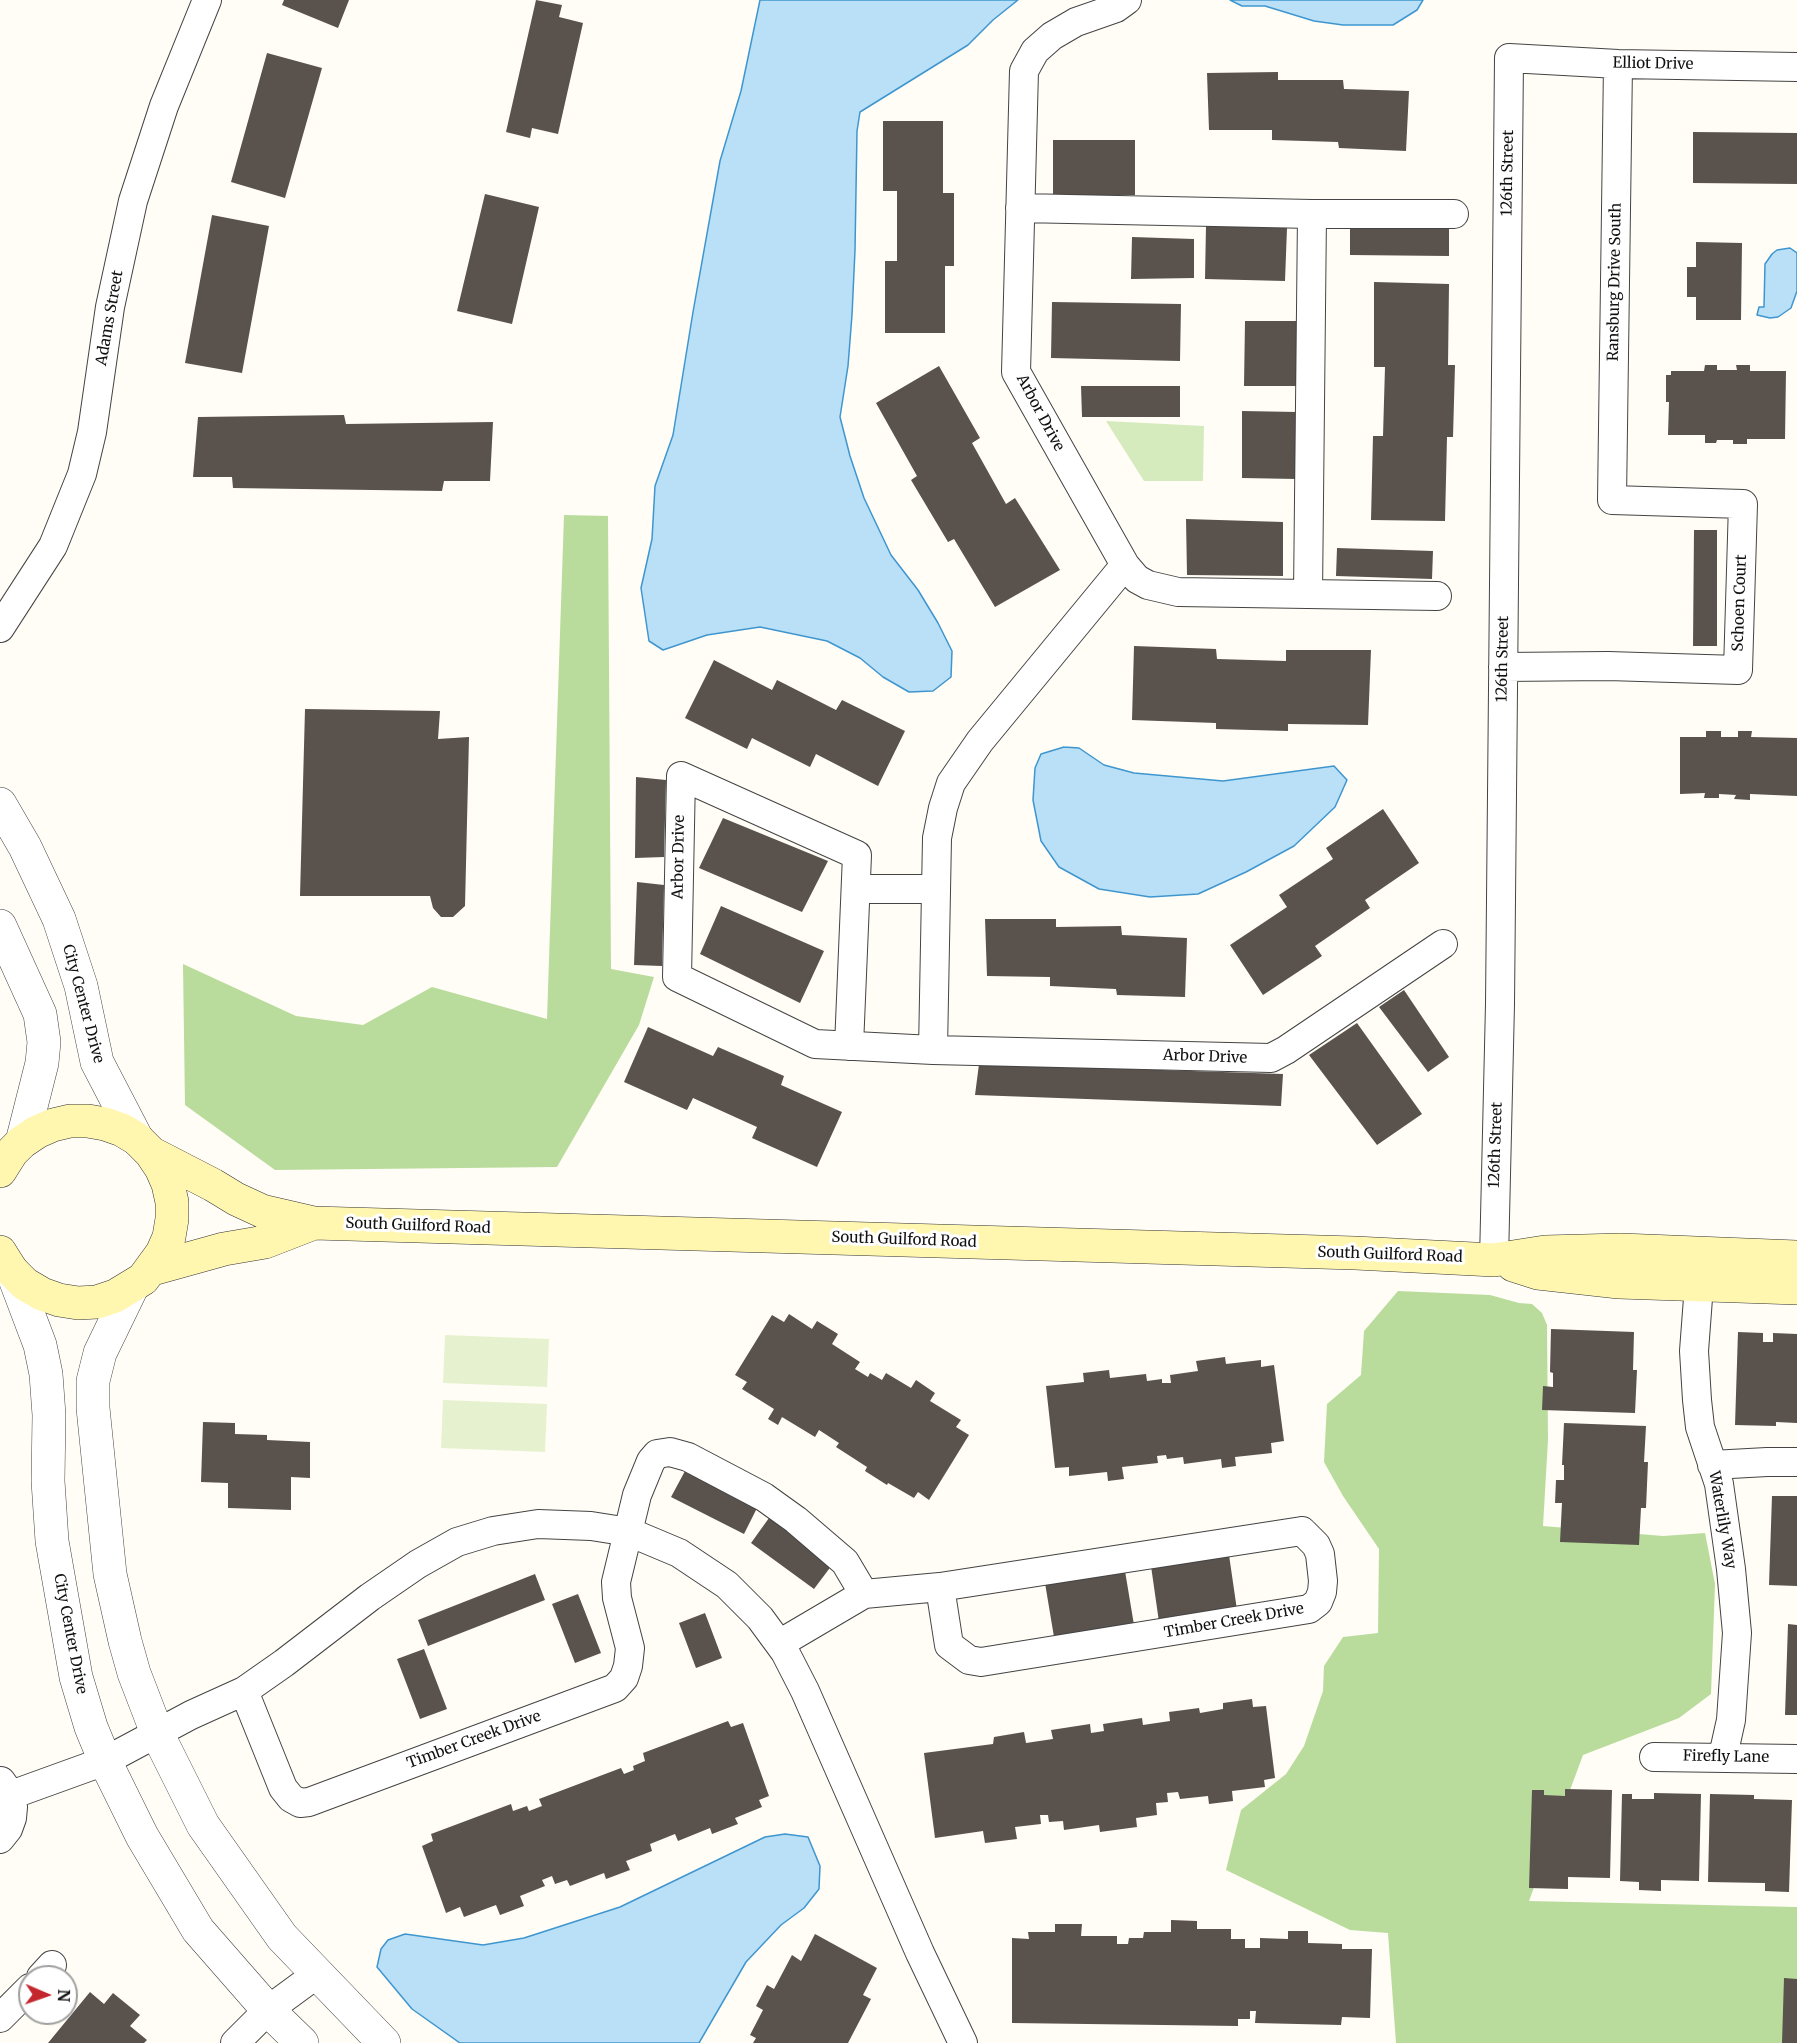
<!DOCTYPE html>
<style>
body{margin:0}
#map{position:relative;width:1797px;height:2043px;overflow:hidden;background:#fffdf5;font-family:Merriweather,serif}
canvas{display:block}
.north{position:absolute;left:18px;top:1965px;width:60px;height:60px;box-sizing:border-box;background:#fff;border:2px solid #a0a0a0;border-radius:50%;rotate:92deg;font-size:16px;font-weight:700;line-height:24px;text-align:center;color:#111}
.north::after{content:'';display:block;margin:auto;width:21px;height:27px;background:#c4262e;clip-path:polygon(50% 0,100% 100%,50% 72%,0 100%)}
</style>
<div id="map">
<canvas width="1797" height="2043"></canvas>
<div class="north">N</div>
</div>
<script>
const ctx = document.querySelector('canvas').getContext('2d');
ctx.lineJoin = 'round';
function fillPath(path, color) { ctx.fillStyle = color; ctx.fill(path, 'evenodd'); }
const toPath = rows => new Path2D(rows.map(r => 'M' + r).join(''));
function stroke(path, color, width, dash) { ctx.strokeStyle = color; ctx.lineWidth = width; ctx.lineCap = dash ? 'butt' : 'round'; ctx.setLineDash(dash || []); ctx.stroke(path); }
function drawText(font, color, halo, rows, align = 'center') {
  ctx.font = font + ' Merriweather,serif'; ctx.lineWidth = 6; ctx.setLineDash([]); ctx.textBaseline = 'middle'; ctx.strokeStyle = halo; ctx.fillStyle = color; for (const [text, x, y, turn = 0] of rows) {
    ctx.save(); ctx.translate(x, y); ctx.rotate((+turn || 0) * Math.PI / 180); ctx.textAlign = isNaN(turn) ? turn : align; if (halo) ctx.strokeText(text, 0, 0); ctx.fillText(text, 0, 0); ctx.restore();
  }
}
const green = toPath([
 [1106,421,1204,426,1203,481,1144,481]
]);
const forest = toPath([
 [564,515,608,516,611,969,654,977,639,1025,557,1167,275,1170,185,1105,183,964,296,1016,363,1025,432,987,547,1019],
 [1398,1291,1490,1295,1519,1303,1532,1304,1542,1313,1547,1325,1548,1440,1543,1526,1663,1536,1705,1533,1715,1584,1711,1694,1679,1718,1583,1755,1529,1901,1797,1907,1797,2043,1396,2043,1388,1933,1350,1930,1226,1870,1241,1810,1286,1774,1304,1746,1323,1691,1324,1666,1343,1637,1378,1633,1379,1549,1343,1496,1324,1462,1327,1404,1361,1375,1364,1331]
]);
const pitch = toPath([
 [445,1335,549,1339,547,1387,443,1383],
 [443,1400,547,1404,545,1452,441,1448]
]);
const water = toPath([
 [760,0,1018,0,993,20,968,45,860,112,857,131,855,250,852,315,848,366,840,417,850,456,864,498,891,555,918,590,938,623,952,651,951,677,933,691,909,692,883,677,860,658,827,641,760,627,707,635,663,650,649,641,641,588,652,539,655,486,673,435,693,312,720,161,741,91,760,0],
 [1230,0,1423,0,1417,10,1393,25,1343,25,1314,21,1265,6,1242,6,1230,0],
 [1790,248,1797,253,1797,291,1791,308,1778,317,1770,318,1757,315,1759,307,1764,307,1765,264,1772,254,1777,250,1790,248],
 [1064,747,1079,748,1104,765,1134,773,1223,781,1334,766,1347,780,1335,807,1294,846,1246,872,1198,894,1150,897,1099,889,1059,867,1041,841,1033,800,1035,768,1041,754,1064,747],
 [785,1834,808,1837,820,1866,819,1889,804,1908,781,1925,746,1962,699,2043,460,2043,412,2009,377,1967,381,1949,388,1940,405,1934,483,1945,524,1938,620,1907,765,1837,785,1834]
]);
const building = toPath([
 [284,0,349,0,338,28,282,5],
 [536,0,562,5,559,17,583,23,558,134,532,128,530,138,506,132],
 [267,53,322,68,285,198,231,182],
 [1278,72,1278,80,1343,80,1344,89,1409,91,1406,151,1339,148,1338,142,1272,140,1272,130,1209,130,1207,73],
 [883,121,943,121,943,193,954,193,954,266,945,266,945,333,885,333,885,261,897,261,897,191,883,191],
 [1693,132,1797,133,1797,184,1693,183],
 [1053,140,1135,140,1135,195,1053,195],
 [485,194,539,207,512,324,457,311],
 [212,215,269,226,242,373,185,363],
 [1206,226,1287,228,1285,281,1205,279],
 [1350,226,1449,226,1449,256,1350,255],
 [1132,237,1194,239,1194,278,1131,279],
 [1696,242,1742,243,1741,320,1696,320,1696,297,1687,297,1687,267,1696,267],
 [1374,282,1449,284,1448,365,1455,365,1453,437,1447,437,1445,521,1371,520,1373,436,1383,436,1385,367,1374,367],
 [1052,302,1181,304,1180,361,1051,358],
 [1245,321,1298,321,1298,386,1244,386],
 [1705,365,1717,365,1717,370,1737,370,1736,365,1750,365,1750,371,1786,371,1785,439,1747,439,1747,444,1733,444,1733,440,1717,440,1716,443,1705,443,1705,435,1668,435,1669,402,1666,402,1666,375,1671,375,1671,371,1704,371],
 [939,366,980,438,972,443,1006,504,1015,498,1060,570,995,607,954,539,948,542,911,480,917,476,876,403],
 [1081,386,1180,386,1180,417,1082,417],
 [1242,411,1297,412,1297,479,1242,478],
 [344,415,346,424,493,422,490,481,444,481,442,491,233,488,232,477,193,477,198,417],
 [1186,519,1283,522,1283,576,1187,575],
 [1694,530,1717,530,1717,646,1693,646],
 [1337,548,1433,551,1432,579,1336,576],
 [1134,646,1216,649,1217,659,1286,661,1286,650,1371,650,1368,725,1288,724,1288,731,1216,729,1216,723,1132,720],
 [714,660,772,690,777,680,836,710,842,700,905,731,878,786,816,754,810,767,752,738,747,749,685,718],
 [305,709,440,711,438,739,469,737,465,906,453,917,441,917,433,908,430,896,300,896],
 [1706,731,1721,731,1721,737,1738,737,1738,731,1752,731,1751,737,1797,738,1797,796,1750,794,1750,800,1734,799,1736,795,1719,794,1719,798,1704,798,1705,793,1680,794,1680,737,1706,737],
 [636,777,666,780,664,857,635,858],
 [1383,809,1419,863,1365,900,1370,908,1315,946,1322,956,1263,995,1230,945,1287,907,1279,895,1333,859,1326,848],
 [723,818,828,861,802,912,699,868],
 [637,882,664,885,662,966,634,965],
 [721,906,824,951,800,1003,700,954],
 [985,919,1056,919,1056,927,1121,926,1122,935,1187,938,1185,997,1117,995,1116,989,1050,986,1050,977,987,976],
 [1404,990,1449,1057,1428,1072,1379,1007],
 [1357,1023,1422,1114,1377,1145,1309,1055],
 [648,1027,713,1056,718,1047,784,1076,781,1085,842,1112,817,1167,752,1138,757,1127,693,1098,687,1110,624,1082],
 [979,1064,1283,1074,1281,1106,975,1095],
 [789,1314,812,1329,817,1321,838,1334,832,1344,860,1362,855,1369,868,1377,870,1373,882,1380,886,1373,911,1388,916,1380,935,1393,930,1401,961,1420,956,1427,969,1435,929,1500,918,1492,914,1498,888,1483,887,1485,865,1471,867,1467,836,1447,839,1443,819,1430,815,1437,782,1417,778,1425,768,1419,774,1409,742,1389,747,1382,735,1375,772,1315,784,1322],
 [1551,1329,1634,1332,1633,1370,1637,1370,1635,1413,1542,1410,1543,1386,1553,1387,1553,1373,1550,1372],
 [1738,1332,1763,1333,1763,1342,1773,1342,1773,1333,1797,1334,1797,1423,1776,1422,1776,1426,1735,1425],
 [1225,1357,1226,1364,1261,1360,1261,1367,1274,1365,1284,1441,1271,1443,1272,1453,1235,1457,1236,1466,1222,1468,1221,1459,1184,1464,1183,1457,1167,1459,1166,1455,1157,1456,1158,1463,1122,1467,1124,1479,1108,1481,1107,1472,1069,1476,1069,1467,1055,1468,1046,1386,1084,1382,1083,1373,1109,1370,1110,1378,1146,1374,1147,1381,1162,1379,1162,1383,1171,1383,1170,1375,1198,1371,1196,1361],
 [203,1422,235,1423,235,1434,267,1435,267,1440,310,1442,310,1478,291,1477,291,1510,228,1508,228,1483,201,1482],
 [1564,1423,1646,1426,1644,1462,1648,1462,1646,1508,1641,1508,1639,1545,1560,1542,1562,1503,1555,1503,1556,1480,1564,1480,1564,1465,1562,1465],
 [685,1471,757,1508,744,1534,671,1497],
 [1772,1496,1797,1496,1797,1586,1769,1585],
 [769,1518,832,1565,814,1589,751,1543],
 [1229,1555,1237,1610,1159,1622,1151,1566],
 [1125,1571,1134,1625,1054,1637,1045,1583],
 [535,1574,545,1600,428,1646,418,1620],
 [578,1594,601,1653,575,1663,552,1604],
 [705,1613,722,1658,696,1668,679,1623],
 [1788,1624,1797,1625,1797,1715,1785,1715],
 [424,1649,447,1709,420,1719,397,1659],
 [1252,1699,1253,1707,1266,1706,1275,1778,1264,1780,1265,1787,1232,1791,1233,1801,1209,1804,1208,1796,1180,1799,1178,1792,1167,1793,1168,1802,1156,1803,1157,1815,1136,1818,1137,1827,1100,1832,1099,1825,1064,1830,1063,1821,1049,1822,1048,1815,1040,1815,1041,1824,1015,1827,1017,1839,985,1843,983,1831,935,1838,924,1753,993,1744,994,1737,1024,1732,1026,1743,1053,1739,1051,1730,1090,1724,1091,1733,1104,1731,1103,1724,1142,1718,1143,1725,1170,1721,1169,1712,1199,1708,1200,1713,1223,1709,1223,1703],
 [728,1721,731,1727,743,1723,769,1796,759,1800,762,1807,735,1818,738,1824,712,1834,710,1828,678,1841,675,1834,650,1844,652,1851,626,1861,630,1870,606,1879,604,1873,570,1886,567,1880,555,1884,552,1876,542,1880,545,1886,520,1896,524,1906,500,1915,496,1905,464,1917,460,1907,446,1913,422,1846,433,1841,431,1834,511,1804,513,1811,527,1806,529,1811,542,1806,539,1799,621,1768,624,1774,634,1770,633,1766,645,1761,643,1753],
 [1565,1789,1612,1790,1610,1878,1568,1877,1568,1889,1529,1888,1532,1790,1544,1790,1544,1795,1565,1796],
 [1654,1793,1701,1794,1699,1881,1661,1880,1661,1891,1639,1890,1639,1882,1620,1881,1622,1794,1632,1794,1632,1799,1654,1799],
 [1710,1794,1754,1795,1754,1799,1792,1800,1789,1892,1765,1891,1765,1883,1708,1882],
 [1171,1920,1197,1921,1197,1929,1231,1929,1231,1939,1245,1939,1245,1948,1260,1948,1260,1938,1288,1939,1288,1931,1308,1931,1308,1943,1342,1944,1342,1949,1372,1949,1370,2018,1342,2017,1341,2025,1255,2023,1256,2011,1250,2011,1250,2019,1238,2019,1238,2026,1012,2023,1012,1938,1029,1939,1028,1932,1055,1932,1055,1924,1082,1924,1081,1936,1117,1936,1117,1944,1128,1944,1129,1938,1143,1938,1144,1932,1171,1932],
 [815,1934,877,1968,863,1995,871,1999,848,2043,753,2043,756,2038,750,2035,763,2010,756,2006,767,1985,774,1989,792,1955,801,1961],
 [1784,1978,1797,1979,1797,2043,1782,2043],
 [90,1992,104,2004,113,1993,140,2015,130,2026,147,2040,144,2043,48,2043]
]);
const minor = toPath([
 [1127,0,1116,8,1076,22,1052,36,1035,51,1024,71,1016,372,1125,565,1137,579,1148,585,1178,592,1437,596],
 [1020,208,1312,214,1454,214],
 [1308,594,1312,214],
 [0,628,53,546,82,474,92,432,110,307,133,201,164,106,207,0],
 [1503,667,1608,666,1738,670,1743,504,1612,500,1618,64],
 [857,889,936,889],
 [849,1046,857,855,681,776,677,977,815,1044,933,1050,1271,1058,1286,1050,1443,944],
 [933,1050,937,838,943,808,951,783,980,741,1125,565],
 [1494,1260,1500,1004,1509,58,1618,64,1797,67],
 [1699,1285,1694,1351,1697,1400,1700,1427,1719,1484,1731,1569,1737,1633,1731,1720,1723,1756],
 [1712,1465,1767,1462,1797,1462],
 [1302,1531,1316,1545,1320,1554,1323,1581,1322,1592,1318,1602,1309,1609,981,1662,969,1660,949,1645,940,1587,1302,1531],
 [779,1644,864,1594,940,1587],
 [244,1691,283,1788,291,1798,300,1803,309,1802,615,1688,624,1678,628,1666,630,1648,617,1598,616,1582,637,1495,651,1461,657,1454,670,1452,688,1457,764,1497,796,1520,845,1562,864,1594],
 [1654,1757,1797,1759],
 [11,1795,105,1761,191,1715,244,1691,284,1663,370,1597,418,1564,457,1542,493,1531,538,1524,591,1526,629,1532,679,1553,727,1585,760,1618,785,1652,805,1691,920,1953,963,2043],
 [0,1839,8,1829,12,1818,13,1807,11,1795,1,1781],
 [41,1977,52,1965],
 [0,2018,30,1988],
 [235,2043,268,2010,317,1974]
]);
const tertiary = toPath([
 [0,804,25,847,59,919,81,986,97,1062,137,1139],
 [0,926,40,1014,44,1042,42,1063,22,1142],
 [12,1271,40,1345,46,1374,49,1415,48,1481,52,1541,76,1677,91,1727,105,1761,142,1836,198,1930,268,2010,302,2043],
 [132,1287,100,1353,93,1381,93,1408,110,1574,125,1641,134,1673,157,1733,203,1825,282,1937,384,2043]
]);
const secondary = toPath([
 [151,1153,213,1185,236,1199,262,1211,314,1223,1355,1253,1494,1260,1545,1252,1621,1250,1797,1257],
 [0,1171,12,1152,22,1142,37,1132,53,1125,70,1121,88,1121,105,1124,122,1130,137,1139,151,1153,161,1168,168,1184,172,1202,172,1219,169,1237,162,1253,143,1279,115,1296,97,1302,78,1303,59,1300,42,1294,25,1284,12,1271,0,1252],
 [1513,1265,1538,1273,1619,1282,1797,1288],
 [152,1269,224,1249,265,1242,314,1223]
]);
const streetNames = [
 ["Elliot Drive",1653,64,1],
 ["126th Street",1508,173,-89],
 ["Ransburg Drive South",1615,282,-89],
 ["Adams Street",110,318,-80],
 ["Arbor Drive",1040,413,62],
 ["Schoen Court",1740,603,-88],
 ["126th Street",1503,659,-89],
 ["Arbor Drive",679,857,-89],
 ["City Center Drive",83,1004,75],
 ["Arbor Drive",1205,1057,2],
 ["126th Street",1496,1145,-88],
 ["South Guilford Road",418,1226,2],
 ["South Guilford Road",904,1240,2],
 ["South Guilford Road",1390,1255,2],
 ["Waterlily Way",1722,1520,80],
 ["Timber Creek Drive",1234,1621,-10],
 ["City Center Drive",70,1634,79],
 ["Timber Creek Drive",474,1740,-20],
 ["Firefly Lane",1726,1757,1]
];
fillPath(green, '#d5ebbd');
fillPath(forest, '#b9dc9c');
fillPath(pitch, '#e6f2cf');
fillPath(water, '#b9e0f7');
stroke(water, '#3f96cf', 1.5);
fillPath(building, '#5a524d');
stroke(minor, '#444', 30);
stroke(tertiary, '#444', 34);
stroke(secondary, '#333', 34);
stroke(minor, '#fff', 28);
stroke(tertiary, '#fff', 33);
stroke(secondary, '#fff6b0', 33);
drawText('15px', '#111', '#fff', streetNames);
</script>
